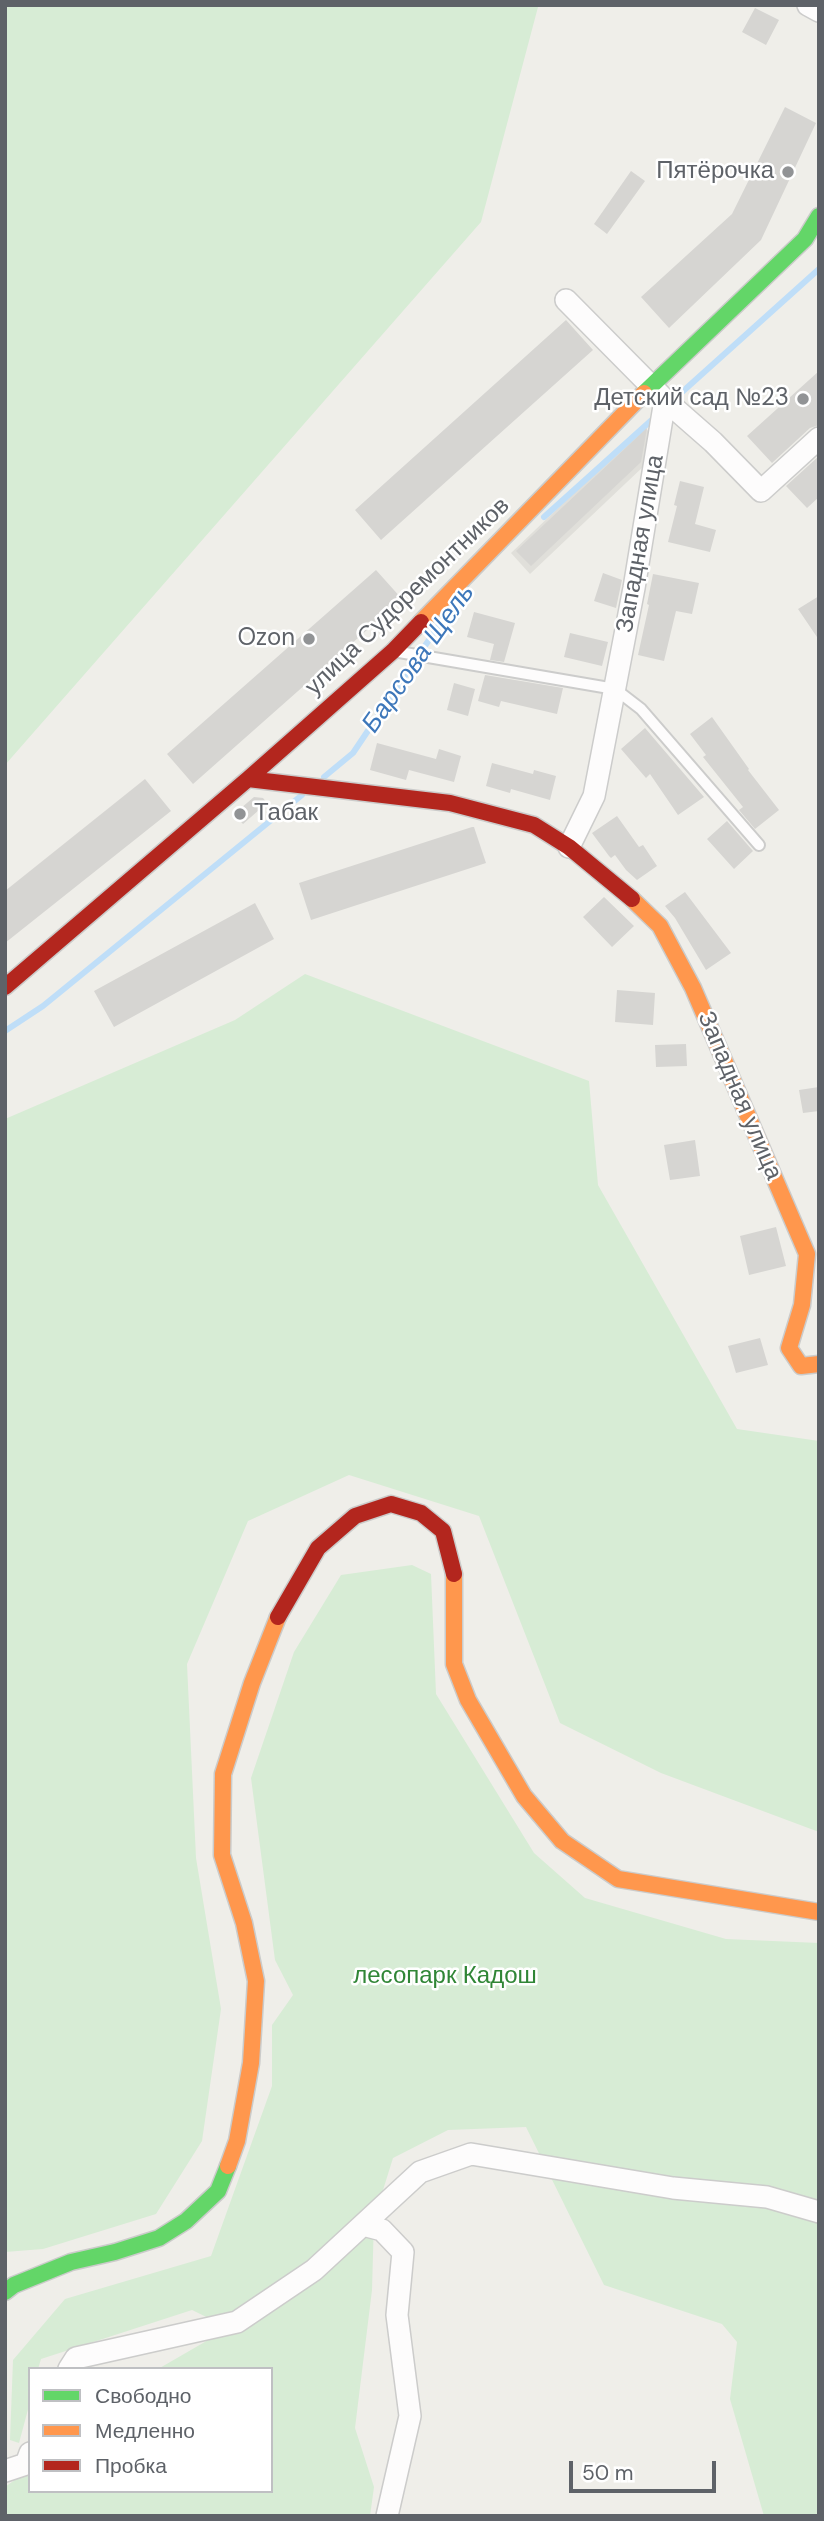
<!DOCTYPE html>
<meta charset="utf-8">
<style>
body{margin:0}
#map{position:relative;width:824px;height:2521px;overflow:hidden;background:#efeee9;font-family:"DM Sans",sans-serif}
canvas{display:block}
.frame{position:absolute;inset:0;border:7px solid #5e6268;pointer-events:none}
.legend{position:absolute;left:28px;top:2367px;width:245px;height:126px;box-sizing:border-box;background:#fff;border:2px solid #bfc0c3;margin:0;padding:9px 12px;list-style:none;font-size:21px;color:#5e6268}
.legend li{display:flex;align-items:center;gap:14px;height:35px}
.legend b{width:35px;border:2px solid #bfc0c3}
.scale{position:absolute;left:569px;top:2461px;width:147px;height:32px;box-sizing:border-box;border:4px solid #5e6268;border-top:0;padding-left:9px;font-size:21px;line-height:24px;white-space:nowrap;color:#5e6268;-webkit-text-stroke:5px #fff;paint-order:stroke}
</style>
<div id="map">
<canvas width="824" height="2521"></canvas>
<div class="frame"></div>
<ul class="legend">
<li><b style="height:9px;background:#63d668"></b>Свободно</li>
<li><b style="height:9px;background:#ff974d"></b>Медленно</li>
<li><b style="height:9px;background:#b3261e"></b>Пробка</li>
</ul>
<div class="scale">50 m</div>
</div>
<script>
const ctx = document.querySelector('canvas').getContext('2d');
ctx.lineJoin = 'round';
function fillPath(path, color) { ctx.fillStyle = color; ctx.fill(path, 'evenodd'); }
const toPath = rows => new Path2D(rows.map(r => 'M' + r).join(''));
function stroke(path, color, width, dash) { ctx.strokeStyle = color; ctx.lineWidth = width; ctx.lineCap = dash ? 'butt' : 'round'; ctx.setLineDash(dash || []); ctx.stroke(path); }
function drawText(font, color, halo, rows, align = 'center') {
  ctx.font = font + ' "DM Sans",sans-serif'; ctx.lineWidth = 5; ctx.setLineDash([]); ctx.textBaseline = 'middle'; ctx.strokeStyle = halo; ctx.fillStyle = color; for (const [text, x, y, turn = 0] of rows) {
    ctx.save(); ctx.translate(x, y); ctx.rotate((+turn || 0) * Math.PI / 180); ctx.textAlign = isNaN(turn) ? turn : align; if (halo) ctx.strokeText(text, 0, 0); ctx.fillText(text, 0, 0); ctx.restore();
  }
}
const industrial = toPath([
 [644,426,655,439,645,465,530,574,511,553]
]);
const green = toPath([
 [5,5,535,5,538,7,481,222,5,765],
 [305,974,589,1081,598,1185,737,1429,819,1441,819,1832,661,1773,560,1723,479,1516,349,1475,248,1521,187,1664,196,1858,221,2009,202,2141,156,2214,43,2249,5,2252,5,1119,235,1020],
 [412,1565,431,1574,436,1694,534,1853,585,1898,726,1939,819,1943,819,2516,764,2516,730,2399,737,2342,722,2324,604,2285,526,2127,448,2130,393,2158,374,2219,372,2290,355,2428,374,2487,370,2516,5,2516,5,2487,30,2469,30,2491,271,2491,271,2369,158,2369,229,2328,192,2310,41,2359,38,2369,30,2369,30,2402,19,2443,10,2440,13,2360,65,2299,211,2256,272,2086,272,2025,293,1995,275,1960,251,1778,294,1652,341,1575]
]);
const stream = toPath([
 [671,402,819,269],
 [544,517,655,417],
 [324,777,353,753,443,619],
 [5,1031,43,1006,302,795]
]);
const building = toPath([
 [755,8,779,20,766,45,742,32],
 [785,107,816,123,761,240,669,328,641,297,732,214],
 [631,171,645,181,607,234,594,224],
 [566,320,593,350,381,540,355,510],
 [819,371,819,425,810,428,772,463,747,436],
 [647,428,641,462,531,566,516,551],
 [819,456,819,497,807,508,786,486],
 [680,481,704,487,695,524,716,530,710,552,668,542,677,506,674,505],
 [376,570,402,599,193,784,167,754],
 [603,573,622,580,616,608,594,601],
 [653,574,699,583,692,614,676,611,664,661,638,655,649,605,647,604],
 [819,596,819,640,798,609],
 [474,612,515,623,504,662,490,660,494,644,467,637],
 [570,633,608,642,602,666,564,657],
 [485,675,563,688,557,714,501,701,499,707,478,701],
 [454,683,475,689,468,716,447,710],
 [712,717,749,769,748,770,779,810,755,829,739,810,743,807,703,757,706,755,690,734],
 [645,728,704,797,678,815,650,774,646,778,621,749],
 [377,743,436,759,439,749,461,756,454,782,409,770,406,780,370,770],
 [492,763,533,774,534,770,556,776,550,800,511,789,510,793,486,786],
 [145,779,171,811,5,943,5,891],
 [254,797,263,798,267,803,243,824,234,814],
 [617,816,639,847,643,845,657,866,637,880,626,870,615,855,611,858,609,856,592,833],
 [727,821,753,851,734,869,707,839],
 [472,827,474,827,486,863,311,920,299,883],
 [685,892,731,953,706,970,675,918,665,906],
 [604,897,634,926,612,947,583,917],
 [255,903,274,939,114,1027,94,991],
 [617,990,655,993,653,1025,615,1022],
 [686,1044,687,1066,656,1067,655,1045],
 [819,1087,819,1111,803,1113,799,1090],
 [695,1140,700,1176,670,1180,664,1145],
 [776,1227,786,1266,749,1275,740,1236],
 [760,1338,768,1365,736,1373,728,1346]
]);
const lane = toPath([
 [399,652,615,689,641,709,759,845]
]);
const street = toPath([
 [808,5,819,11],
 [566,300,665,400,713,442,761,491,819,438],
 [569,847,594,796,634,588,665,400],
 [363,2225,382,2230,403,2252,397,2315,410,2416,387,2516],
 [69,2369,76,2358,237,2322,314,2270,420,2172,471,2154,673,2188,767,2197,819,2212],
 [5,2471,26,2464,30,2453]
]);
const fast = toPath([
 [644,393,805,239,819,216],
 [5,2292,14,2285,71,2262,115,2252,159,2238,186,2221,218,2191,228,2166]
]);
const slow = toPath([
 [421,622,644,393],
 [632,899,660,926,693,988,807,1254,802,1305,789,1348,801,1366,819,1364],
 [454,1574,454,1664,468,1700,524,1796,562,1841,618,1879,819,1912],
 [228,2166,237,2141,251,2063,256,1981,244,1923,222,1855,223,1774,252,1683,278,1617]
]);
const jam = toPath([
 [248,779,450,803,534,825,569,847,632,899],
 [5,987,248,779,393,651,421,622],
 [278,1617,318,1548,355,1516,391,1504,421,1513,443,1531,454,1574]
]);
const markers = [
 [788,172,7,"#919395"],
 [803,399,7,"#919395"],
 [309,639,7,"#919395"],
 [240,814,7,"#919395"]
];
const poiNames = [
 ["Пятёрочка",774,172],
 ["Детский сад №23",789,399],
 ["Ozon",295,639],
 ["Табак",254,814,"left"]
];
const streetNames = [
 ["Западная улица",641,544,-80],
 ["улица Судоремонтников",408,597,-44],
 ["Западная улица",739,1096,67]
];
const parkNames = [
 ["лесопарк Кадош",445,1977]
];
const waterNames = [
 ["Барсова Щель",419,659,-55]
];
fillPath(industrial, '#e0dfda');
fillPath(green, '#d7ecd5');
stroke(stream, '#bfdef8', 6);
fillPath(building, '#d6d5d2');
stroke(lane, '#cccccb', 14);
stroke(street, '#cccccb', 24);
stroke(fast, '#cbcbca', 19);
stroke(slow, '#cbcbca', 19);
stroke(jam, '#cbcbca', 19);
stroke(lane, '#fdfcfc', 10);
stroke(street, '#fdfcfc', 21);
stroke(fast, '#63d668', 16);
stroke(slow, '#ff974d', 16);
stroke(jam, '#b3261e', 16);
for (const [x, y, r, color] of markers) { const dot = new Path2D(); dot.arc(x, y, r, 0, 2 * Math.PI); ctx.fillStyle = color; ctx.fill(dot); stroke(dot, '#fff', 2.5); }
drawText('24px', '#5e6268', '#fff', poiNames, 'right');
drawText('24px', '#5e6268', '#fff', streetNames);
drawText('24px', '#308636', '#fff', parkNames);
drawText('italic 26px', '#3d77ba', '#fff', waterNames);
</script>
